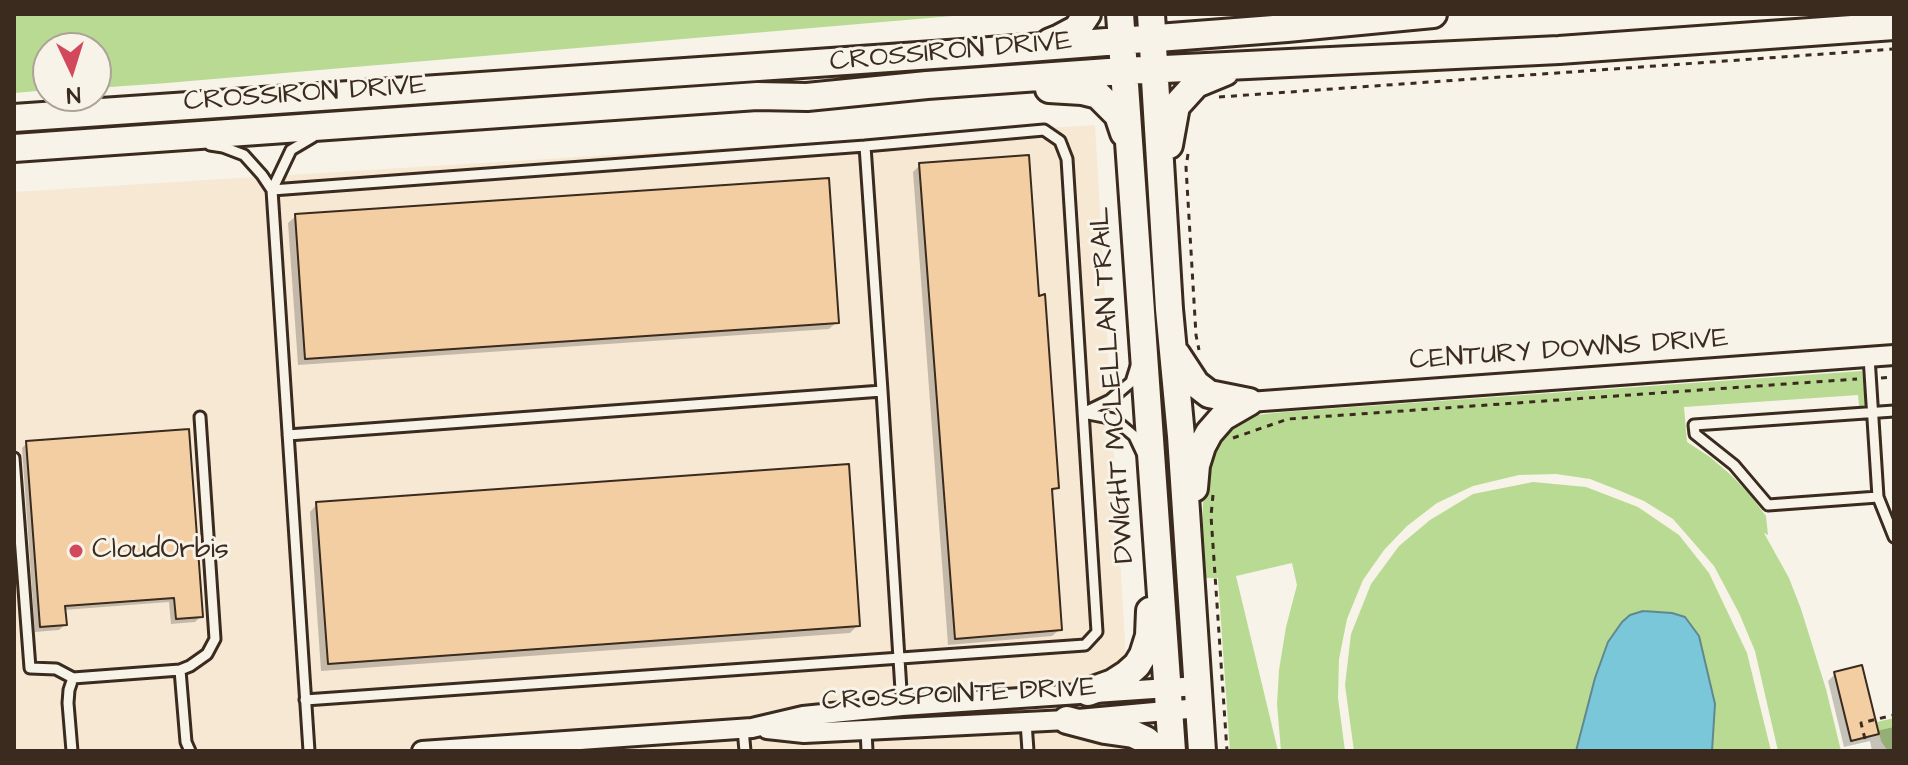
<!DOCTYPE html>
<style>
body{margin:0}
#map{position:relative;width:1908px;height:765px;overflow:hidden;background:#f7f3e8;font-family:"Architects Daughter",sans-serif}
canvas{display:block}
.frame{position:absolute;inset:0;border:16px solid #3b2a1e;pointer-events:none}
.north{position:absolute;left:32px;top:32px;width:80px;height:80px;box-sizing:border-box;background:#f7f3e8;border:2px solid #aca397;border-radius:50%;rotate:176deg;font-size:22px;font-weight:700;line-height:32px;text-align:center;color:#3b2a1e}
.north::after{content:'';display:block;margin:auto;width:28px;height:36px;background:#d1495b;clip-path:polygon(50% 0,100% 100%,50% 72%,0 100%)}
</style>
<div id="map">
<canvas width="1908" height="765"></canvas>
<div class="frame"></div>
<div class="north">N</div>
</div>
<script>
const ctx = document.querySelector('canvas').getContext('2d');
ctx.lineJoin = 'round';
function fillPath(path, color) { ctx.fillStyle = color; ctx.fill(path, 'evenodd'); }
const toPath = rows => new Path2D(rows.map(r => 'M' + r).join(''));
function stroke(path, color, width, dash) { ctx.strokeStyle = color; ctx.lineWidth = width; ctx.lineCap = dash ? 'butt' : 'round'; ctx.setLineDash(dash || []); ctx.stroke(path); }
function drawText(font, color, halo, rows, align = 'center') {
  ctx.font = font + ' "Architects Daughter",sans-serif'; ctx.lineWidth = 6; ctx.setLineDash([]); ctx.textBaseline = 'middle'; ctx.strokeStyle = halo; ctx.fillStyle = color; for (const [text, x, y, turn = 0] of rows) {
    ctx.save(); ctx.translate(x, y); ctx.rotate((+turn || 0) * Math.PI / 180); ctx.textAlign = isNaN(turn) ? turn : align; if (halo) ctx.strokeText(text, 0, 0); ctx.fillText(text, 0, 0); ctx.restore();
  }
}
const built = toPath([
 [1095,125,1131,747,1138,751,14,751,14,192]
]);
const green = toPath([
 [14,14,976,14,167,83,96,88,96,48,48,48,48,90,14,93],
 [1862,371,1866,407,1861,407,1859,405,1858,395,1684,407,1687,442,1710,457,1732,476,1750,495,1766,516,1768,535,1764,533,1789,578,1801,609,1826,689,1841,751,1778,751,1755,651,1739,613,1714,566,1673,519,1644,501,1618,490,1590,479,1556,474,1519,475,1473,486,1437,503,1407,526,1384,550,1363,580,1347,619,1339,659,1338,698,1345,751,1281,751,1277,704,1279,670,1286,627,1297,585,1292,563,1236,576,1278,751,1230,751,1218,578,1203,578,1202,526,1205,462,1214,441,1236,422,1257,415,1284,412],
 [1533,482,1586,487,1638,507,1679,535,1709,573,1747,653,1771,751,1354,751,1345,685,1351,634,1371,584,1399,546,1430,520,1473,494],
 [1894,718,1894,751,1891,749,1887,750,1881,741,1877,722]
]);
const water = toPath([
 [1643,611,1672,613,1685,617,1699,636,1715,704,1712,751,1576,751,1595,678,1608,642,1622,622,1630,615,1643,611]
]);
const shadow = toPath([
 [920,165,1038,299,1057,487,1050,494,1060,629,1052,636,948,645,913,172],
 [296,216,837,322,829,329,298,365,288,223],
 [27,443,201,616,195,622,171,624,169,602,64,610,65,625,59,630,35,632,22,448],
 [317,504,858,625,850,633,321,671,310,512],
 [1835,674,1876,731,1894,727,1894,751,1872,751,1870,741,1844,747,1828,681]
]);
const building = toPath([
 [1029,155,1039,296,1045,294,1059,488,1052,489,1062,630,955,639,919,163,1029,155],
 [829,178,839,323,305,359,295,214,829,178],
 [189,429,203,617,176,619,174,598,65,606,67,625,40,627,26,441,189,429],
 [849,464,860,626,328,664,316,502,849,464],
 [1862,665,1879,734,1851,741,1834,672,1862,665]
]);
const path = toPath([
 [1219,97,1894,49],
 [1188,154,1186,167,1196,335,1199,350],
 [1881,378,1894,377],
 [1233,438,1288,419,1857,379],
 [1213,495,1211,516,1227,751],
 [1865,739,1861,723,1894,715]
]);
const service = toPath([
 [210,145,223,147,244,155,262,175,272,190],
 [272,190,865,146],
 [1869,357,1878,497,1894,537],
 [1083,413,1114,419,1134,436,1142,453],
 [1083,413,1110,400,1131,382,1136,366],
 [288,435,882,391,902,706],
 [14,458,30,668,56,669,73,678],
 [1878,497,1768,505,1734,465,1695,434,1694,425,1894,411],
 [180,670,190,666,207,654,215,639,200,417],
 [305,700,1085,645,1097,632,1067,159,1060,141,1044,130,865,146,882,391],
 [1026,722,1028,751],
 [743,729,745,751],
 [866,730,867,751],
 [72,751,68,703,69,690,73,678,180,670,186,742,190,751],
 [309,751,272,190,291,150,313,137]
]);
const minor = toPath([
 [1249,402,1894,355],
 [767,729,804,733,1067,720,1199,708],
 [422,751,752,728,803,716,902,706,1198,686]
]);
const secondary = toPath([
 [1120,14,1172,751],
 [1151,14,1169,309,1181,436,1202,751],
 [1050,42,1060,38,1077,29,1087,14],
 [1049,89,1082,91,1098,95,1118,115,1124,133],
 [14,118,977,52,1287,28,1433,14],
 [1169,145,1176,106,1196,84,1225,72],
 [14,148,757,96,807,97,927,85,1123,71,1559,50,1894,26],
 [1177,355,1196,384,1209,394,1249,402],
 [1194,488,1196,465,1202,446,1209,433,1223,417,1249,402],
 [1088,692,1113,683,1127,674,1137,665,1143,655,1149,636,1150,611],
 [1067,720,1105,730,1133,734,1146,740,1157,751]
]);
const markers = [
 [76,551,8,"#d1495b"]
];
const streetNames = [
 ["CROSSIRON DRIVE",951,53,-5],
 ["CROSSIRON DRIVE",305,95,-4],
 ["CENTURY DOWNS DRIVE",1569,351,-4],
 ["DWIGHT MCLELLAN TRAIL",1114,385,-94],
 ["CROSSPOINTE DRIVE",959,696,-3]
];
const poiNames = [
 ["CloudOrbis",92,551]
];
fillPath(built, '#f6e8d3');
fillPath(green, '#b9da93');
fillPath(water, '#7ac7da');
stroke(water, '#61888f', 2);
fillPath(shadow, '#0003');
fillPath(building, '#f2cea2');
stroke(building, '#3b2a1e', 2);
stroke(service, '#3b2a1e', 15);
stroke(minor, '#3b2a1e', 24);
stroke(secondary, '#3b2a1e', 32);
stroke(path, '#3b2a1e', 3, [6, 6]);
stroke(service, '#f7f3e8', 9);
stroke(minor, '#f7f3e8', 18);
stroke(secondary, '#f7f3e8', 26);
for (const [x, y, r, color] of markers) { const dot = new Path2D(); dot.arc(x, y, r, 0, 2 * Math.PI); ctx.fillStyle = color; ctx.fill(dot); stroke(dot, '#f7f3e8', 3); }
drawText('28px', '#3b2a1e', '#f7f3e8', streetNames);
drawText('28px', '#3b2a1e', '#f7f3e8', poiNames, 'left');
</script>
